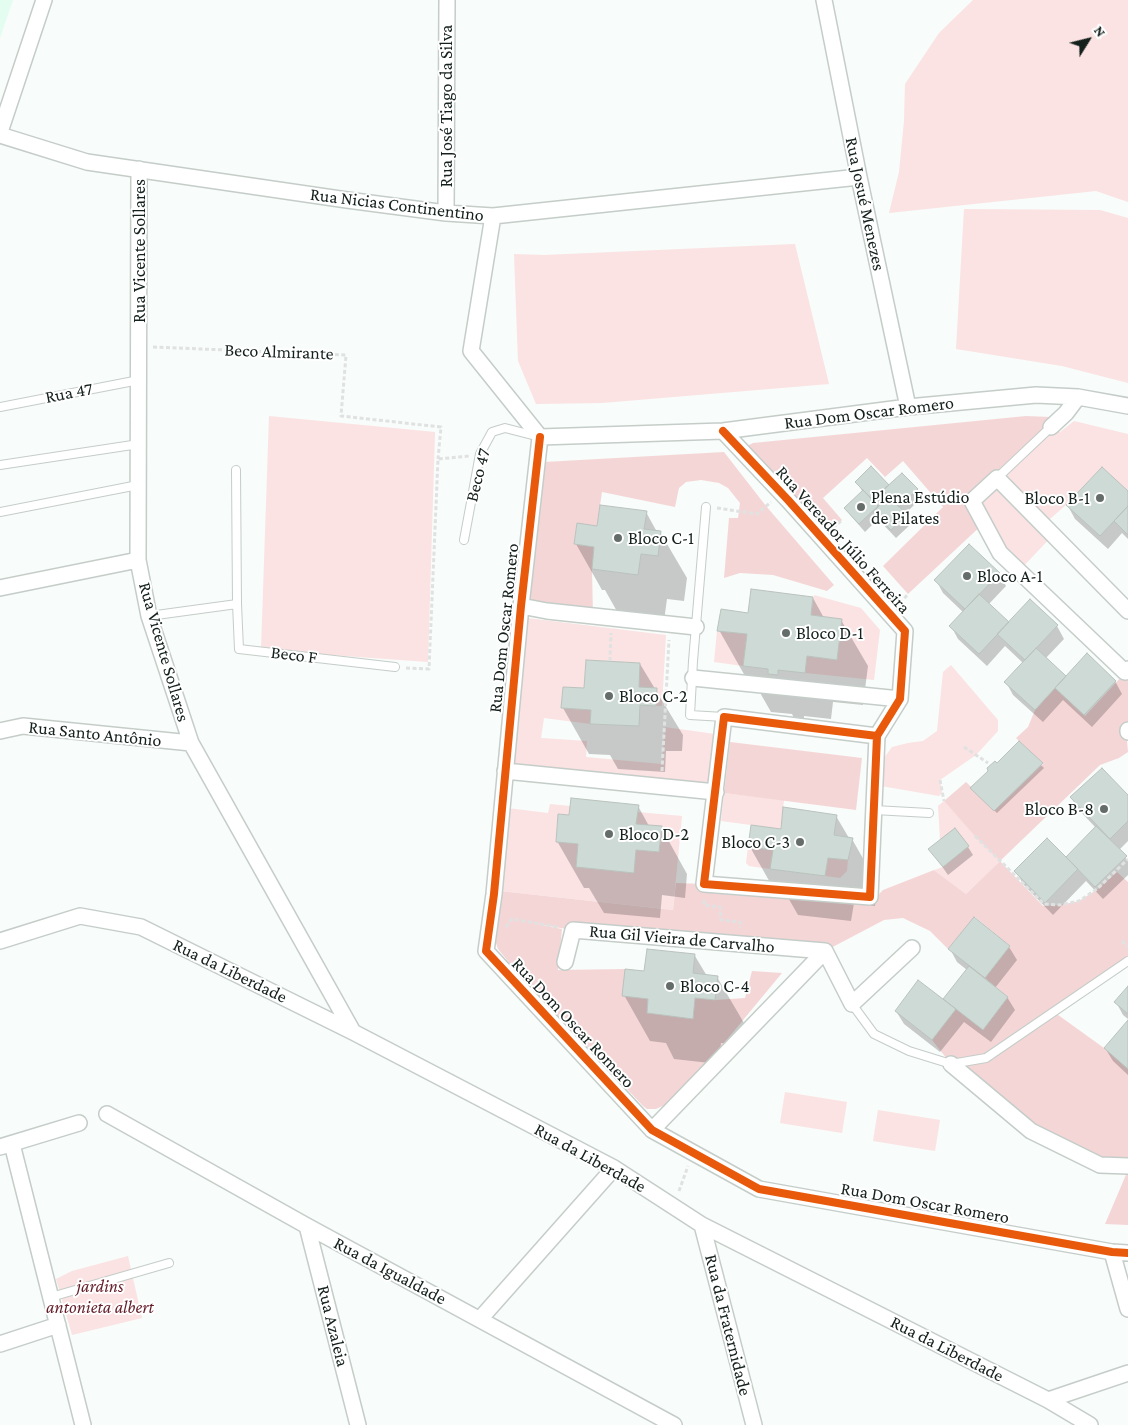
<!DOCTYPE html>
<meta charset="utf-8">
<style>
body{margin:0}
#map{position:relative;width:1128px;height:1425px;overflow:hidden;background:#f8fcfa;font-family:"Crimson Pro",serif}
canvas{display:block}
.north{position:absolute;left:1063px;top:15px;width:50px;height:50px;-webkit-text-stroke:4px #fff;paint-order:stroke;rotate:54deg;font-size:14px;font-weight:700;line-height:20px;text-align:center;color:#14201b}
.north::after{content:'';display:block;margin:auto;width:18px;height:22px;background:#14201b;clip-path:polygon(50% 0,100% 100%,50% 72%,0 100%)}
</style>
<div id="map">
<canvas width="1128" height="1425"></canvas>
<div class="north">N</div>
</div>
<script>
const ctx = document.querySelector('canvas').getContext('2d');
ctx.lineJoin = 'round';
function fillPath(path, color) { ctx.fillStyle = color; ctx.fill(path, 'evenodd'); }
const toPath = rows => new Path2D(rows.map(r => 'M' + r).join(''));
function stroke(path, color, width, dash) { ctx.strokeStyle = color; ctx.lineWidth = width; ctx.lineCap = dash ? 'butt' : 'round'; ctx.setLineDash(dash || []); ctx.stroke(path); }
function drawText(font, color, halo, rows, align = 'center') {
  ctx.font = font + ' "Crimson Pro",serif'; ctx.lineWidth = 4; ctx.setLineDash([]); ctx.textBaseline = 'middle'; ctx.strokeStyle = halo; ctx.fillStyle = color; for (const [text, x, y, turn = 0] of rows) {
    ctx.save(); ctx.translate(x, y); ctx.rotate((+turn || 0) * Math.PI / 180); ctx.textAlign = isNaN(turn) ? turn : align; if (halo) ctx.strokeText(text, 0, 0); ctx.fillText(text, 0, 0); ctx.restore();
  }
}
const built = toPath([
 [0,0,13,0,0,38]
]);
const green = toPath([
 [973,0,1128,0,1128,202,1096,191,889,213,899,172,904,121,905,84,939,33],
 [964,209,1100,210,1128,218,1128,383,1062,366,956,349],
 [795,244,829,384,602,403,536,404,518,361,514,254,544,255],
 [269,416,435,432,428,662,261,650],
 [1074,421,1128,434,1128,491,1102,467,1066,505,1043,525,1053,535,1019,571,972,501,1051,427,1060,432],
 [814,595,861,608,880,630,874,680,805,673,807,656,837,660,842,619,811,615],
 [527,618,666,635,662,706,656,706,657,688,639,687,640,663,586,660,584,688,563,687,561,708,591,710,590,724,544,718,541,738,587,741,586,757,662,764,665,727,722,735,716,792,533,774,531,766,512,763],
 [717,631,747,634,743,666,714,662],
 [951,665,998,720,998,731,976,755,940,780,942,793,939,796,881,786,878,766,892,747,908,743,923,741,937,731,943,672],
 [724,793,784,800,781,829,721,821],
 [944,801,1000,861,966,894,934,870,943,867,969,846,940,840,938,806],
 [550,804,570,806,569,815,558,814,556,841,578,844,576,867,633,873,636,850,659,852,662,827,636,824,637,812,682,816,673,910,500,891,507,808,548,813],
 [748,847,773,850,770,869,749,866,746,863],
 [828,858,848,860,847,871,840,878,825,876],
 [785,1092,847,1102,842,1133,780,1123],
 [878,1110,940,1120,935,1151,873,1141],
 [128,1256,142,1318,72,1335,56,1279,72,1271]
]);
const forest = toPath([
 [1026,416,1051,417,1044,423,1051,427,972,501,984,523,908,594,883,566,943,507,903,461,885,477,867,458,823,498,842,520,825,536,748,448,749,445,753,443],
 [724,452,766,506,834,585,827,591,773,575,740,573,724,578,729,518,738,518,740,503,728,488,719,483,701,480,686,482,679,488,675,507,602,492,597,526,577,524,574,544,594,547,592,569,593,616,528,604,544,462],
 [1123,675,1128,679,1128,727,1126,730,1128,752,1119,758,1100,765,1000,861,1043,906,1060,905,1079,901,1098,889,1117,872,1128,882,1128,961,1054,1012,1104,1048,1128,1069,1128,1166,1100,1165,1031,1131,951,1064,932,1040,956,1009,983,1030,1008,997,985,978,1010,946,975,917,948,949,930,931,903,918,884,920,825,951,573,930,536,924,562,929,558,970,625,969,648,999,647,1013,693,1018,695,998,715,1000,745,998,752,971,782,973,710,1060,667,1104,656,1109,647,1109,643,1106,516,971,498,949,495,940,500,891,673,910,676,883,704,884,872,901,883,890,934,870,966,894,1000,861,975,836,944,801,966,782,995,810,1043,764,1016,738,1028,727,1035,710,1055,688,1085,716],
 [730,742,862,758,856,810,724,793],
 [1128,1170,1128,1225,1105,1224]
]);
const shadow = toPath([
 [856,482,917,490,921,498,905,514,911,524,896,538,878,519,865,532,851,516,846,508,863,492],
 [1128,492,1128,539,1122,533,1108,549,1075,519,1068,506],
 [646,512,657,532,660,532,687,578,684,601,667,599,664,621,619,615,605,590,602,590,576,544,598,527],
 [999,573,1006,586,988,605,1009,624,1057,626,1064,639,1045,659,1066,678,1115,681,1122,694,1092,727,1063,700,1043,722,1013,695,1006,682,1023,663,1005,646,987,666,958,639,951,626,963,612,943,593,936,580],
 [813,598,824,618,841,620,868,666,863,705,833,702,831,719,804,716,804,720,795,720,792,714,771,712,751,677,745,676,719,630,749,614],
 [640,664,683,735,682,751,666,751,665,772,618,769,610,755,589,754,563,708,586,689],
 [1019,743,1044,768,997,813,974,791,997,764],
 [1071,797,1128,797,1128,841,1119,850,1128,861,1128,875,1103,899,1086,881,1053,915,1023,884,1016,871,1066,858,1096,828,1079,810],
 [638,806,649,826,661,827,687,874,685,898,662,895,660,918,604,913,589,888,584,888,557,841,570,816],
 [836,816,849,838,852,839,878,885,875,906,854,903,851,921,798,915,786,894,776,893,750,847,782,830],
 [968,847,973,855,948,875,930,849],
 [1009,947,1017,960,995,988,1007,997,1015,1010,991,1042,964,1022,940,1052,904,1024,896,1011,944,1001,967,970,957,962,950,949],
 [695,956,707,976,717,977,744,1023,741,1045,721,1043,719,1064,674,1059,666,1043,650,1041,624,995,645,973],
 [1128,988,1128,1019,1123,1015,1116,1002],
 [1128,1022,1128,1075,1113,1061,1105,1048]
]);
const building = toPath([
 [871,466,889,485,873,500,855,482,871,466],
 [1102,467,1128,491,1128,506,1100,536,1066,505,1102,467],
 [902,473,918,489,899,507,883,490,902,473],
 [863,490,878,506,859,524,844,508,863,490],
 [889,496,907,515,891,530,873,512,889,496],
 [600,505,647,511,644,529,661,531,658,556,641,554,638,575,592,569,594,547,574,544,577,523,597,526,600,505],
 [1128,506,1128,535,1114,521,1128,506],
 [969,544,1000,573,965,609,934,580,969,544],
 [751,589,813,597,811,615,842,619,837,660,807,656,805,673,778,670,778,675,768,674,768,669,743,666,747,634,717,631,721,609,748,613,751,589],
 [979,594,1009,622,979,654,949,626,979,594],
 [1030,599,1058,625,1025,660,997,634,1030,599],
 [1036,648,1066,676,1035,710,1004,682,1036,648],
 [1087,653,1116,681,1084,715,1055,688,1087,653],
 [586,660,640,663,639,687,657,688,656,706,640,705,639,726,590,724,591,710,561,708,563,687,584,688,586,660],
 [1019,741,1043,763,994,811,970,788,988,771,987,768,995,761,997,763,1019,741],
 [1102,768,1128,795,1128,821,1110,839,1070,797,1102,768],
 [571,798,639,805,636,824,662,826,659,852,636,850,634,873,576,867,578,844,556,842,558,814,569,815,571,798],
 [783,807,837,815,834,835,853,838,848,860,828,858,825,876,770,869,773,850,748,847,751,825,781,829,783,807],
 [1096,826,1127,856,1095,887,1066,857,1096,826],
 [955,828,969,846,943,867,928,849,955,828],
 [1047,838,1078,869,1045,903,1014,871,1047,838],
 [974,917,1010,946,985,978,948,949,974,917],
 [647,949,695,954,693,973,718,976,715,1000,695,998,693,1019,647,1013,648,999,622,996,625,969,644,971,647,949],
 [969,966,1008,997,983,1030,943,999,969,966],
 [918,980,956,1009,932,1040,895,1011,918,980],
 [1128,986,1128,1014,1114,1002,1128,986],
 [1128,1020,1128,1069,1104,1048,1128,1020]
]);
const path = toPath([
 [153,347,346,355,341,416,441,427,438,459],
 [717,508,757,514,771,502],
 [833,528,842,520],
 [900,603,908,594],
 [610,661,611,633],
 [406,668,429,669,438,459,469,456],
 [964,747,988,763],
 [662,771,669,640],
 [940,780,944,801],
 [975,836,1044,904,1060,905,1079,901,1097,889,1128,859],
 [704,900,704,905,720,907,721,920,740,922,740,928],
 [506,927,512,919,558,927],
 [1122,941,1128,947],
 [679,1191,688,1166]
]);
const service = toPath([
 [0,407,139,380],
 [0,465,139,444],
 [236,470,237,604],
 [997,478,1051,427],
 [706,507,693,661,690,715,724,717],
 [0,512,138,485],
 [464,540,480,454,492,432,505,428,536,436],
 [149,616,237,604,239,649,395,667],
 [874,810,929,813],
 [852,1004,874,1034,909,1051,951,1064,986,1058,1128,961],
 [51,1297,169,1263]
]);
const minor = toPath([
 [824,0,859,177,908,407],
 [0,132,44,0],
 [0,135,87,162,347,200,446,213,493,216,859,177],
 [139,169,138,560,149,616,191,743,353,1032],
 [446,213,447,0],
 [493,216,471,351,540,437],
 [1051,427,1066,413,1078,397],
 [723,431,788,500,905,631,900,699,877,736,724,717,704,884,870,897,877,736],
 [540,437,521,606,494,894,486,951,652,1130,759,1189,1112,1252,1128,1253],
 [540,437,723,431,908,407,1036,395,1078,397,1128,406],
 [0,588,138,560],
 [521,606,547,611,696,627],
 [1128,611,997,478,972,501,1000,553,1125,672,1128,669],
 [693,678,900,699],
 [1128,730,1128,732],
 [0,731,23,726,191,743],
 [505,771,716,792],
 [0,941,80,916,141,927,353,1032,614,1168,702,1225,1048,1400,1090,1425],
 [565,962,573,930,825,951],
 [951,1064,1031,1131,1100,1165,1128,1166],
 [107,1114,307,1226,674,1425],
 [652,1130,825,951,852,1004,912,948],
 [12,1144,83,1425],
 [0,1147,79,1123],
 [702,1225,754,1425],
 [307,1226,358,1425],
 [1112,1252,1128,1309],
 [480,1319,614,1168],
 [0,1344,58,1325],
 [1048,1400,1128,1373]
]);
const cycleway = toPath([
 [723,431,788,500,905,631,900,699,877,736,724,717,704,884,870,897,877,736],
 [540,437,521,606,494,894,486,951,652,1130,759,1189,1112,1252,1128,1253]
]);
const markers = [
 [1100,498,5,"#646d69"],
 [861,507,5,"#646d69"],
 [618,538,5,"#646d69"],
 [967,576,5,"#646d69"],
 [786,633,5,"#646d69"],
 [609,696,5,"#646d69"],
 [1104,809,5,"#646d69"],
 [609,834,5,"#646d69"],
 [800,842,5,"#646d69"],
 [670,986,5,"#646d69"]
];
const streetNames = [
 ["Rua José Tiago da Silva",446,106,-90],
 ["Rua Josué Menezes",865,204,78],
 ["Rua Nicias Continentino",397,205,7],
 ["Rua Vicente Sollares",139,251,-90],
 ["Beco Almirante",279,352,2],
 ["Rua 47",69,393,-11],
 ["Rua Dom Oscar Romero",869,413,-7],
 ["Beco 47",478,475,-76],
 ["Rua Vereador Júlio Ferreira",843,540,48],
 ["Rua Dom Oscar Romero",504,628,-84],
 ["Rua Vicente Sollares",164,652,74],
 ["Beco F",294,655,7],
 ["Rua Santo Antônio",95,734,6],
 ["Rua Gil Vieira de Carvalho",682,939,5],
 ["Rua da Liberdade",230,971,26],
 ["Rua Dom Oscar Romero",573,1023,47],
 ["Rua da Liberdade",590,1158,29],
 ["Rua Dom Oscar Romero",925,1203,10],
 ["Rua da Igualdade",390,1271,28],
 ["Rua da Fraternidade",728,1325,76],
 ["Rua Azaleia",333,1326,76],
 ["Rua da Liberdade",947,1349,27]
];
const poiNames = [
 ["Plena Estúdio",871,497],
 ["de Pilates",871,518],
 ["Bloco B-1",1090,498,"right"],
 ["Bloco C-1",628,538],
 ["Bloco A-1",977,576],
 ["Bloco D-1",796,633],
 ["Bloco C-2",619,696],
 ["Bloco B-8",1094,809,"right"],
 ["Bloco D-2",619,834],
 ["Bloco C-3",790,842,"right"],
 ["Bloco C-4",680,986]
];
const parkNames = [
 ["jardins",100,1286],
 ["antonieta albert",100,1307]
];
fillPath(built, '#e4fdf1');
fillPath(green, '#fbe2e3');
fillPath(forest, '#f5d6d7');
fillPath(shadow, '#0003');
fillPath(building, '#cedad5');
stroke(building, '#bac2be', 1);
stroke(service, '#c5cdc9', 10);
stroke(minor, '#c5cdc9', 18);
stroke(path, '#e0e2e1', 3, [4, 2.5]);
stroke(service, '#fefffe', 8);
stroke(minor, '#fefffe', 15);
stroke(cycleway, '#e8590c', 8);
for (const [x, y, r, color] of markers) { const dot = new Path2D(); dot.arc(x, y, r, 0, 2 * Math.PI); ctx.fillStyle = color; ctx.fill(dot); stroke(dot, '#fff', 2); }
drawText('18px', '#14201b', '#fff', streetNames);
drawText('18px', '#14201b', '#fff', poiNames, 'left');
drawText('italic 18px', '#631d29', '#fff', parkNames);
</script>
